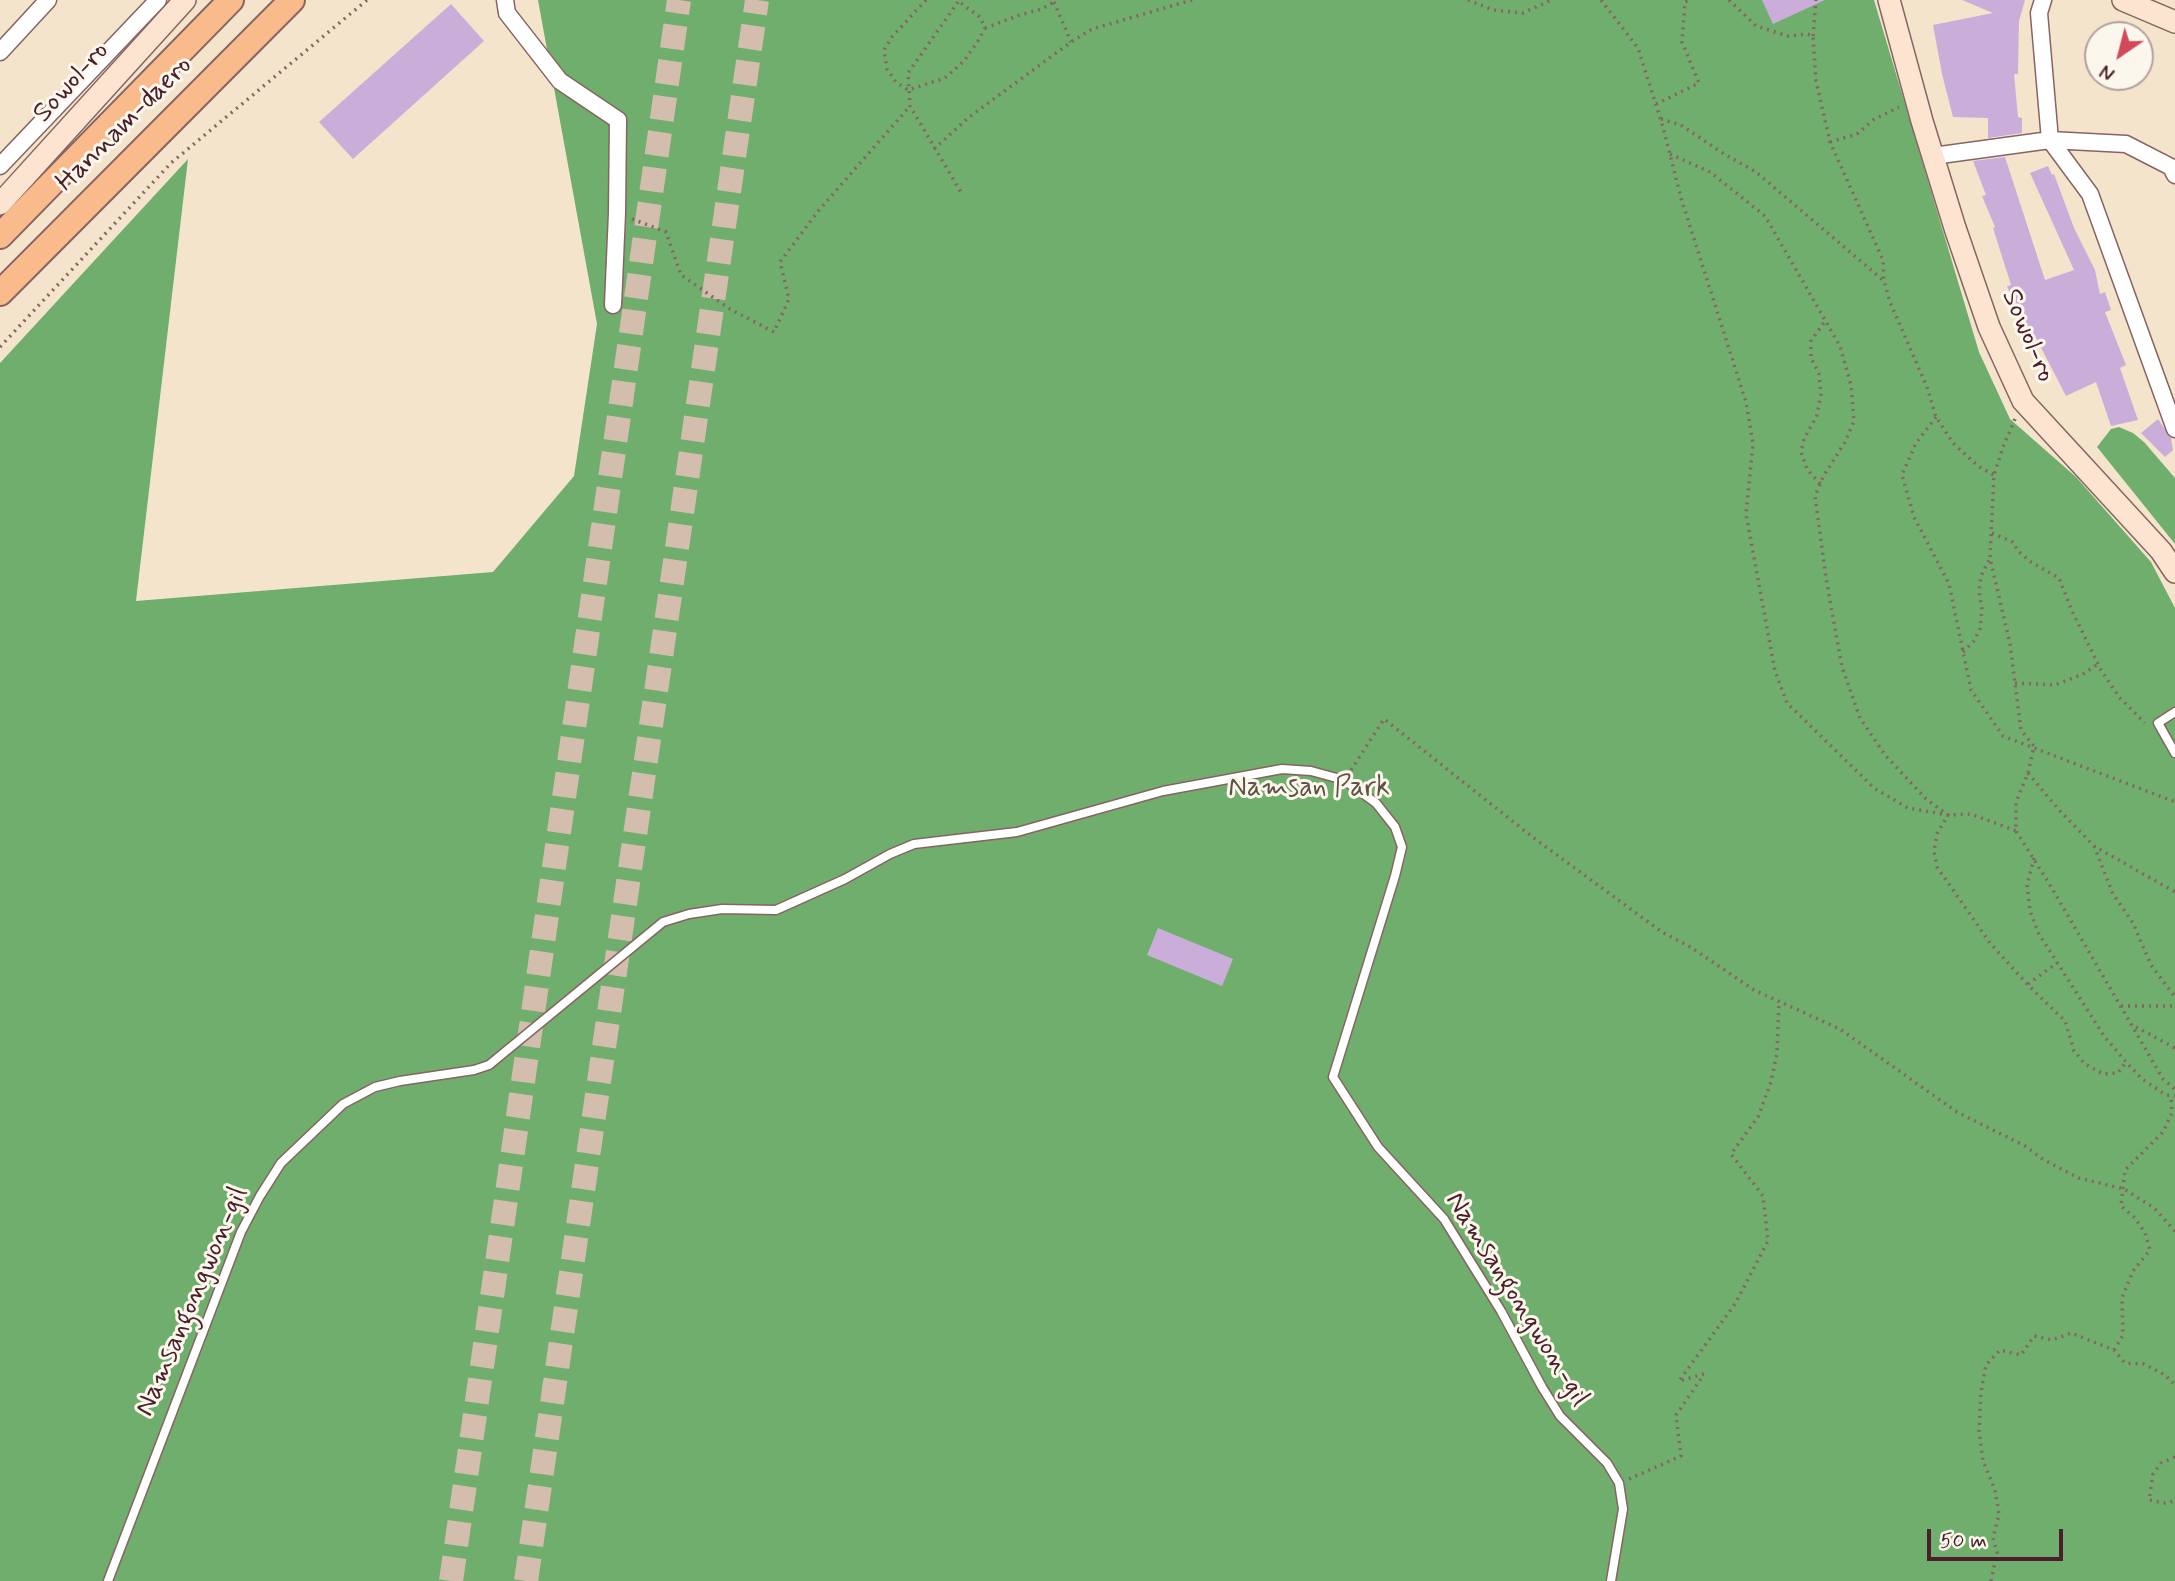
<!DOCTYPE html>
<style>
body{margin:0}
#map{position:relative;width:2175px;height:1581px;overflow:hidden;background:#f5e4cc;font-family:Mynerve,sans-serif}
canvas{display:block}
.north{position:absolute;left:2084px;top:21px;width:70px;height:70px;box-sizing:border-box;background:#fbf7ec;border:2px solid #b4a19f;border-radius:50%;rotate:215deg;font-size:19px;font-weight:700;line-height:28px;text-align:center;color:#4a1f2b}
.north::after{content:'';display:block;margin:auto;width:24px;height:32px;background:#d1495b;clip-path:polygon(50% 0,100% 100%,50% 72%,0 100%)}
.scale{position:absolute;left:1927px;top:1529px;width:136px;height:32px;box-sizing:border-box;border:4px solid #4a1f2b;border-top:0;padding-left:9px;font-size:21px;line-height:24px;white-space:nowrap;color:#4a1f2b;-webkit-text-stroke:5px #fbf7ec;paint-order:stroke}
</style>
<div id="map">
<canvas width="2175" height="1581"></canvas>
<div class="north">N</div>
<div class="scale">50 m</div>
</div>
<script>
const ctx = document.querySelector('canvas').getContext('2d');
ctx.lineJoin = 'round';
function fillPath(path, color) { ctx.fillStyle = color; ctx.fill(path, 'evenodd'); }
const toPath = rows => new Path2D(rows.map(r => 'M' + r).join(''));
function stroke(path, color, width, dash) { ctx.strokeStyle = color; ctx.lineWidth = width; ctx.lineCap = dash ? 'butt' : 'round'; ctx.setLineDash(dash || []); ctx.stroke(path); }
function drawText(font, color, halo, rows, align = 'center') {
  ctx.font = font + ' Mynerve,sans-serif'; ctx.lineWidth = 6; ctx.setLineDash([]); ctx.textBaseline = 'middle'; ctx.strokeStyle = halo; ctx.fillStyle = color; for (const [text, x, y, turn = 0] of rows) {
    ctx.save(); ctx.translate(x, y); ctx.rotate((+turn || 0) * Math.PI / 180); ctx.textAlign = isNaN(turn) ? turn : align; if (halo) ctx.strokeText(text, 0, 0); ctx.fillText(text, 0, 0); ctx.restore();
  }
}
const forest = toPath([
 [538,0,1874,0,1979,352,2010,419,2076,477,2151,562,2175,608,2175,1581,0,1581,0,363,188,159,136,601,493,572,574,476,597,324],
 [2119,427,2133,433,2144,442,2175,478,2175,544,2097,447,2111,429]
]);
const building = toPath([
 [1762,0,1825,0,1773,24],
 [1962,0,2025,0,2019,21,2018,74,2014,74,2018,117,2022,118,2022,133,1988,138,1988,118,1953,117,1942,74,1933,25,1993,13],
 [451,4,484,41,353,159,319,122],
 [2005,157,2045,280,2074,270,2030,173,2048,166,2052,175,2054,174,2074,228,2095,270,2100,294,2105,292,2111,310,2105,312,2126,365,2120,368,2138,420,2111,426,2096,382,2066,396,2036,338,2031,340,2021,322,2007,286,2011,285,1993,228,1995,227,1982,196,1986,195,1973,161],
 [2158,419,2171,438,2173,450,2165,457,2141,433],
 [1158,928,1233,959,1222,986,1147,955]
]);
const primaryTunnel = toPath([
 [451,1581,679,0],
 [526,1581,757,0]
]);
const path = toPath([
 [926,0,892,37,884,50,887,69,896,82,908,90,945,78,964,61,978,41,985,28,980,17,958,1],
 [1468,0,1493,10,1523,13,1551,0],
 [1601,0,1638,48,1663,127,1681,198,1746,402,1753,444,1746,514,1775,671,1787,703,1874,788,1908,808,1948,815,1971,814,2016,831],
 [1729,0,1756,26,1788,36,1807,34,1813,36,1816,81,1830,142,1883,260,1884,281,1890,302,1927,387,1936,417,1953,443,1978,466,1994,475],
 [958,2,908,73,910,106,962,194],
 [1054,2,1071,42],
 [985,28,1020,15,1042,9,1054,2],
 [1813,36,1816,0],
 [1656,104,1699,83,1682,42,1685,2,1689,0],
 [1661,119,1681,125,1721,152,1756,172,1884,281],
 [1830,142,1857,134,1873,120,1899,107],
 [934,149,968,118,1071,42,1092,29,1192,0],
 [1670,154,1710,172,1765,216,1840,346,1851,385,1854,421,1845,442,1823,477,1815,496,1826,578,1842,667,1860,718,1885,755,1926,799,1948,815,1937,834,1934,851,1937,867,1990,943,2027,984,2065,1021,2074,1051,2085,1064,2103,1074,2118,1073,2126,1062],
 [632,219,666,232,681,275,730,309,774,332,789,299,780,262,819,210,910,106],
 [0,347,171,163,367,0],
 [1936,417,1916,443,1902,475,1914,517,1949,584,1971,690,2003,736,2175,802],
 [2015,419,2003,447,1994,475,1990,558,2010,644,2021,730,2034,746,2028,773,2016,802,2016,831,2050,885,2163,1079,2175,1089],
 [1820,484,1807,469,1801,452,1804,439,1817,415,1821,394,1819,374,1811,358,1811,341,1825,321],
 [1992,533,2013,542,2018,551,2031,562,2059,578,2072,611,2101,670,2119,697,2145,723],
 [1963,652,1974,641,1980,629,1982,609,1979,591,1981,576,1989,560],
 [2015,683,2055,685,2083,674,2098,664],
 [1351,770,1384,719,1535,839,1662,932,1692,948,1754,990,1840,1029,1957,1112,2025,1146,2044,1160,2079,1178,2124,1189,2154,1208,2175,1231],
 [2028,773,2059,810,2094,846,2175,892],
 [2094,846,2113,894,2133,923,2151,965,2175,997],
 [2034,858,2027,885,2030,911,2039,934,2104,1036,2126,1062,2142,1079,2166,1095,2175,1096],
 [2028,984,2057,963],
 [2121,1006,2175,1006],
 [2136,1027,2175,1048],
 [2114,1350,2123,1335,2122,1298,2133,1271,2150,1250,2145,1233,2135,1218,2121,1206,2125,1170,2163,1132,2172,1113,2171,1095],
 [1704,1374,1679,1381,1735,1304,1768,1241,1763,1196,1731,1154,1758,1117,1771,1082,1777,1053,1779,1002],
 [2175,1457,2161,1463,2153,1474,2149,1500,2165,1503,2175,1501],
 [1629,1479,1681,1456,1676,1415,1703,1376],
 [1991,1581,1997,1552,1993,1538,1999,1514,1995,1490,1983,1461,1979,1431,1981,1392,1986,1365,2000,1350,2021,1355,2034,1336,2052,1340,2071,1333,2114,1350,2125,1363,2144,1364,2165,1375,2175,1385]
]);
const lane = toPath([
 [2175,712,2158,723,2175,753],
 [108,1581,241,1232,260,1196,281,1163,343,1104,375,1087,400,1081,474,1070,489,1065,663,922,689,914,722,909,776,910,845,879,890,854,914,844,1017,832,1163,791,1282,769,1311,771,1344,780,1376,803,1395,827,1402,847,1395,876,1333,1077,1378,1147,1444,1219,1501,1311,1542,1387,1560,1416,1607,1463,1619,1483,1623,1509,1611,1581]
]);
const street = toPath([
 [505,0,507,13,560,81,618,120,617,213,613,305],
 [2043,0,2039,13,2050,140,2090,194,2175,429],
 [0,52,48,0],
 [1933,156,2050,140,2126,144,2171,167,2175,175],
 [0,166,158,0]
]);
const secondary = toPath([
 [1889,0,1922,121,1955,228,1989,327,2023,401,2161,551,2175,572],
 [2123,0,2175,22],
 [0,204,185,0]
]);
const primary = toPath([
 [0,236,231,0],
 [0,293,292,0]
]);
const streetNames = [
 ["Sowol-ro",72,83,-48],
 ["Hannam-daero",125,125,-45],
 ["Sowol-ro",2027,336,67],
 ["Namsangongwon-gil",1516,1300,58],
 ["Namsangongwon-gil",193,1302,-67]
];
const parkNames = [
 ["Namsan Park",1309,789]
];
fillPath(forest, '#70ae6e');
fillPath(building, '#cbadda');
stroke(primaryTunnel, '#d3bdac', 24, [24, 12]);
stroke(lane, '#866463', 11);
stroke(street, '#866463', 19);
stroke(secondary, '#866463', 24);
stroke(primary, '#866463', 28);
stroke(path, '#866463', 3.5, [2, 5]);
stroke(lane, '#fff', 8);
stroke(street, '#fff', 16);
stroke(secondary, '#fde4d1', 21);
stroke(primary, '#fabb8c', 24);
drawText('28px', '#4a1f2b', '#fbf7ec', streetNames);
drawText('28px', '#5e5244', '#fbf7ec', parkNames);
</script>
